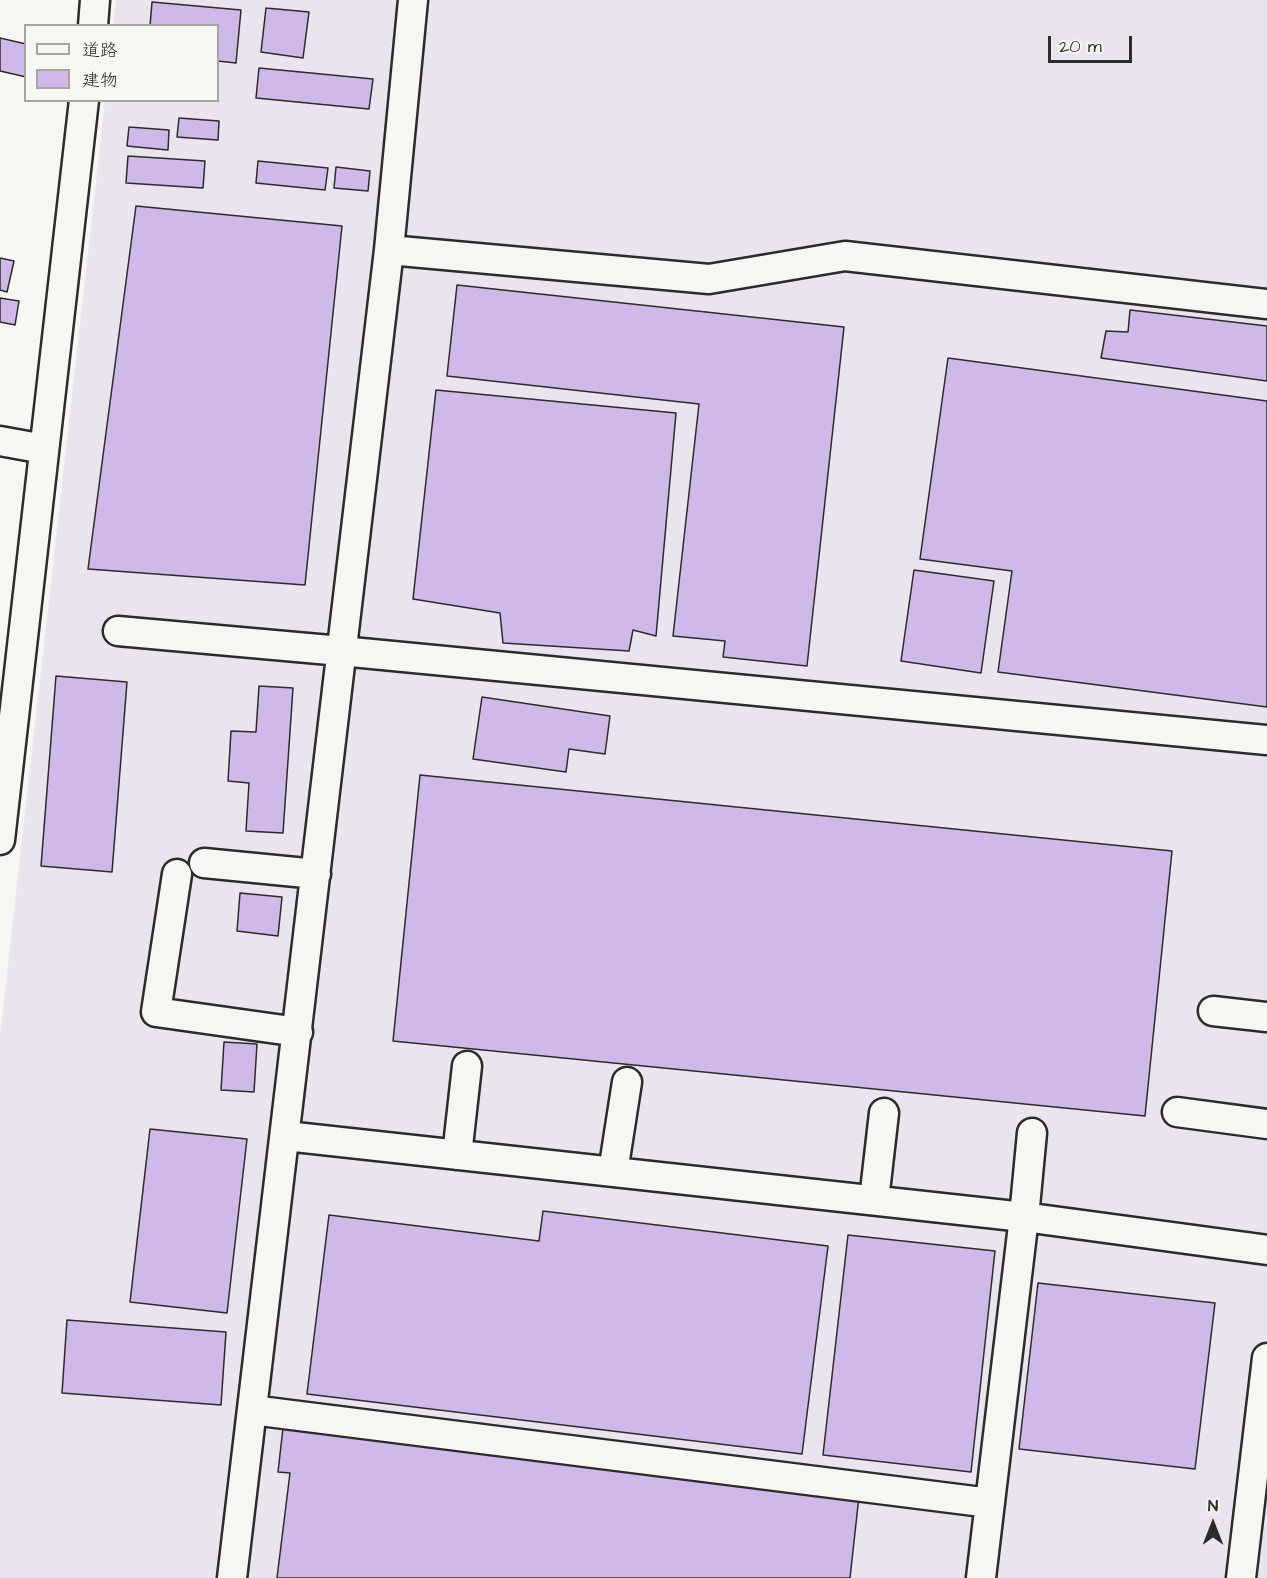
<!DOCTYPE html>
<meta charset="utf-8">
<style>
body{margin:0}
#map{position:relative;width:1267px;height:1578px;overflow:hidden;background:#f6f6f2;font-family:"Architects Daughter","Klee One",sans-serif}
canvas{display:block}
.legend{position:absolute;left:24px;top:24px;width:195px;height:78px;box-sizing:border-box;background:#f6f6f2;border:2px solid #a5a5a2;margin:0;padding:8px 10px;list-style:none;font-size:18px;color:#2b2b2b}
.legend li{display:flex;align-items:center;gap:12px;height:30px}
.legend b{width:30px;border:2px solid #a5a5a2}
.north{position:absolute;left:1183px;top:1494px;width:60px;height:60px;-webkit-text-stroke:4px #f6f6f2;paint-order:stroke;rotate:0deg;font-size:16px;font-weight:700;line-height:24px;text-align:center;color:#2b2b2b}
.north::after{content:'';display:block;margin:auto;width:21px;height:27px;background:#2b2b2b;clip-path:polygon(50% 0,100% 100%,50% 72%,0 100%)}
.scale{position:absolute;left:1048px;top:36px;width:84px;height:27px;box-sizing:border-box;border:3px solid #2b2b2b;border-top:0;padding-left:8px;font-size:18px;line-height:21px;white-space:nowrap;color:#2b2b2b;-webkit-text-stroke:4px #f6f6f2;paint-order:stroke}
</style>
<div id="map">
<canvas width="1267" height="1578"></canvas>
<ul class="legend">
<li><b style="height:8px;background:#f6f6f2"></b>道路</li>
<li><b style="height:16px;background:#cfb9e9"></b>建物</li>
</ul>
<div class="north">N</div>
<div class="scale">20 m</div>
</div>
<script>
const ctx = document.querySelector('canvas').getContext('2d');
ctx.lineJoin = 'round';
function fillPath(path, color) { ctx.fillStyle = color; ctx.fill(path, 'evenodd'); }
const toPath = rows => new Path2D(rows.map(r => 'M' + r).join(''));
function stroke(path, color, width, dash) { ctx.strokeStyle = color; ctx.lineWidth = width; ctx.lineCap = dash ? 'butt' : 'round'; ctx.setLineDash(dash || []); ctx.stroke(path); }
const built = toPath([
 [116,0,1267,0,1267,1578,0,1578,0,1036,105,101,218,100,218,26,113,25]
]);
const building = toPath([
 [152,2,241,10,236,63,218,61,218,26,150,26,152,2],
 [266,8,309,12,303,58,261,52,266,8],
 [0,38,26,44,26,77,0,71,0,38],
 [259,68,373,79,369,109,256,98,259,68],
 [179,118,219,121,218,140,177,137,179,118],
 [129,127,169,130,168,150,127,146,129,127],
 [128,156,205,161,203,188,126,183,128,156],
 [258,161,328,168,325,190,256,183,258,161],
 [336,167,370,171,368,191,334,188,336,167],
 [136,206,342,226,305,585,88,569,136,206],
 [0,258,14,261,7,292,0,290,0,258],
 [457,285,844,327,807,666,723,657,725,641,673,636,699,404,447,376,457,285],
 [0,298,19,301,15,325,0,322,0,298],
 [1130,310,1267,326,1267,381,1101,358,1106,331,1128,332,1130,310],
 [948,358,1267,401,1267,707,998,672,1012,571,920,559,948,358],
 [436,390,676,413,656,636,633,630,629,651,503,643,500,613,413,599,436,390],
 [914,570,994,581,981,673,901,661,914,570],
 [56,676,127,682,112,872,41,866,56,676],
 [259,686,293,688,283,833,246,831,249,783,228,781,231,731,256,732,259,686],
 [482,697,610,716,605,754,569,749,566,772,473,759,482,697],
 [420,775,1172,851,1145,1116,393,1041,420,775],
 [240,893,282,897,278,936,237,931,240,893],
 [224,1042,257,1044,254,1092,221,1090,224,1042],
 [150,1129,247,1139,227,1313,130,1302,150,1129],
 [543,1211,828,1246,802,1454,307,1394,329,1215,539,1241,543,1211],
 [848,1235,995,1251,971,1472,823,1455,848,1235],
 [1038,1283,1215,1303,1195,1469,1019,1449,1038,1283],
 [67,1320,226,1332,221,1405,62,1393,67,1320],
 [283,1428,859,1496,850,1578,277,1578,290,1473,278,1472,283,1428]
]);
const minor = toPath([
 [93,26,95,0],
 [389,250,709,279,845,256,1267,304],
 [0,441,44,449],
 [118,631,341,651,1267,740],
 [0,840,84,100],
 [204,863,316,874],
 [177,874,156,1012,298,1032],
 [1213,1011,1267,1017],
 [1177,1112,1267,1124],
 [286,1136,1024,1217,1267,1250],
 [457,1155,467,1066],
 [613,1172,627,1082],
 [874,1200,884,1113],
 [252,1410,990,1503],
 [232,1578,389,250,413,0],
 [981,1578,1024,1217,1032,1133],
 [1241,1578,1267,1358]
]);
fillPath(built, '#eae4ef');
fillPath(building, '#cfb9e9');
stroke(building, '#2b2b2b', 1.5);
stroke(minor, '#2b2b2b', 33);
stroke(minor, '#f6f6f2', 28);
</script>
